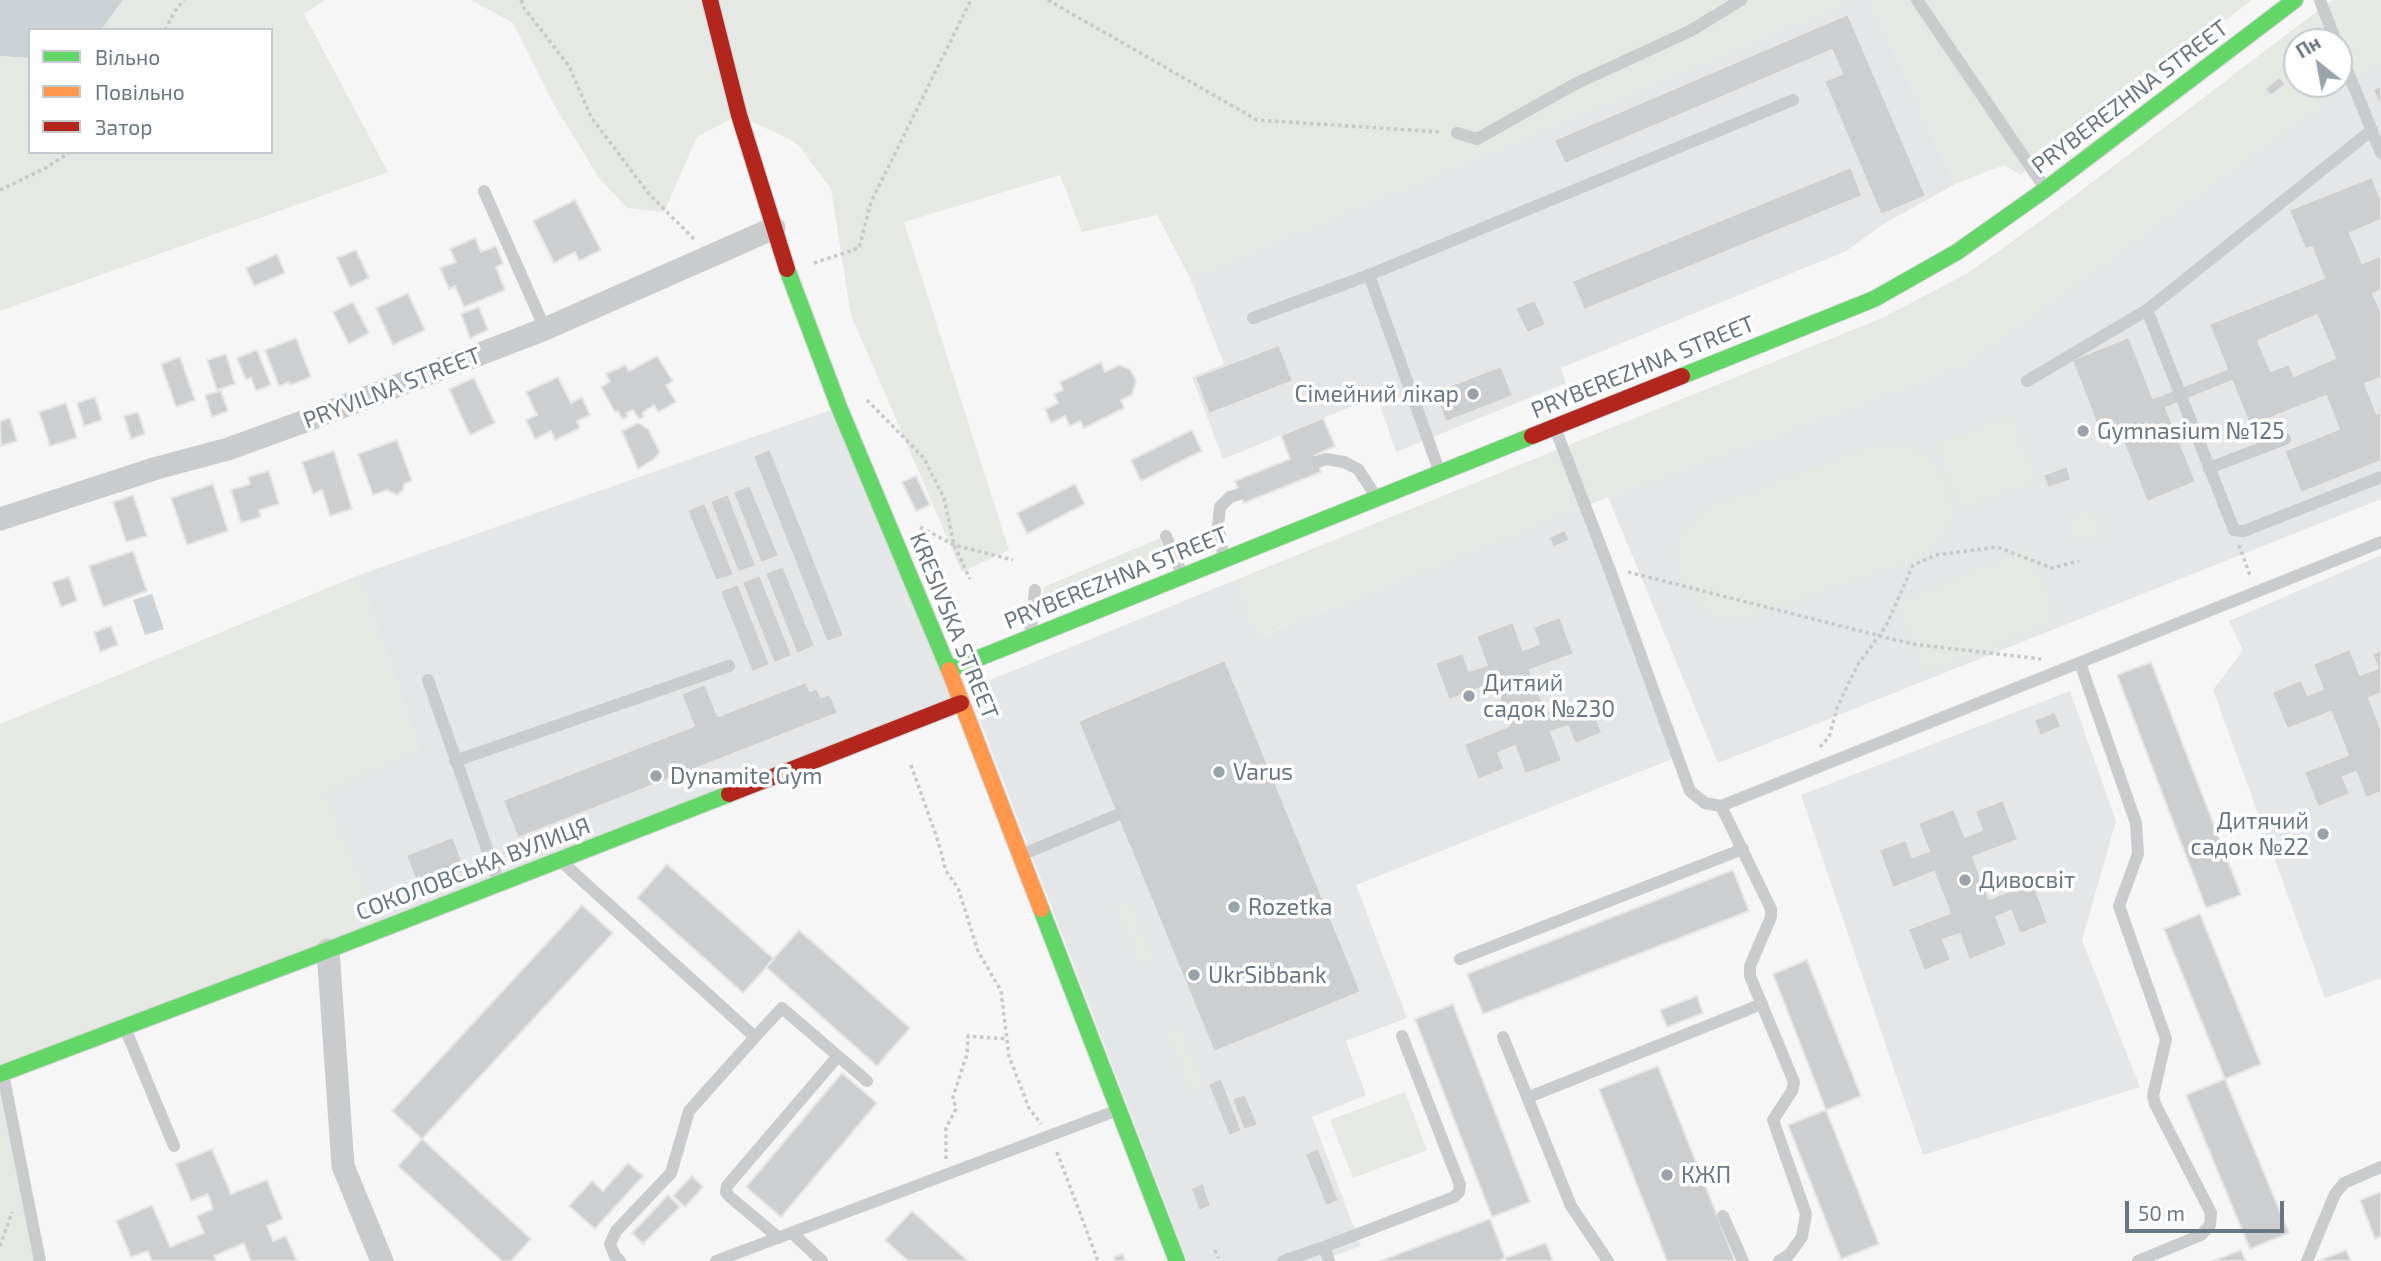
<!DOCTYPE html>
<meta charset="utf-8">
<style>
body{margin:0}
#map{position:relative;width:2381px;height:1261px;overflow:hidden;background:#f6f6f6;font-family:"Exo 2",sans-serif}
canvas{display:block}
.legend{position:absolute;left:28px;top:28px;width:245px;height:126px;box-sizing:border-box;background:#fff;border:2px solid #c3c9cd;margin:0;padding:9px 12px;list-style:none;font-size:21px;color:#697783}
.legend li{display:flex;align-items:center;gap:14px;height:35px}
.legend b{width:35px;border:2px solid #c3c9cd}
.north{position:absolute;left:2283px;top:28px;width:70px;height:70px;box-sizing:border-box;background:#fff;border:2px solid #c3c9cd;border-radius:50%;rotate:329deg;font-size:19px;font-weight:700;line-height:28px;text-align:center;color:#697783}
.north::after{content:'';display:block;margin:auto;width:24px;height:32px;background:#9aa3ab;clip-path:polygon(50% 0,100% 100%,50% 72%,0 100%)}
.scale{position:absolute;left:2125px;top:1201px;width:159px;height:32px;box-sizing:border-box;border:4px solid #697783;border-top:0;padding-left:9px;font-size:21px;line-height:24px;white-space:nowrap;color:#697783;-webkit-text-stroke:5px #fff;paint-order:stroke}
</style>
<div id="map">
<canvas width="2381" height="1261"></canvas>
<ul class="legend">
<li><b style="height:9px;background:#63d668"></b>Вільно</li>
<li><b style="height:9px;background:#ff974d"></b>Повільно</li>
<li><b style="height:9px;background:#b3261e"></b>Затор</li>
</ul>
<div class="north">Пн</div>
<div class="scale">50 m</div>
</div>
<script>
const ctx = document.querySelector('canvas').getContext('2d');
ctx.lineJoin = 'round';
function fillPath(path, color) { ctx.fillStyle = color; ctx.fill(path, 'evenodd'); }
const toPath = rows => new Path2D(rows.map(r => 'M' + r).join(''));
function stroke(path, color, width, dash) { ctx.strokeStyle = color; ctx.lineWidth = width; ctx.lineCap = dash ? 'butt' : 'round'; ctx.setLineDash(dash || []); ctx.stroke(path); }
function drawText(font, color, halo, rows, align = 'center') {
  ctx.font = font + ' "Exo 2",sans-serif'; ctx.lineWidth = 7; ctx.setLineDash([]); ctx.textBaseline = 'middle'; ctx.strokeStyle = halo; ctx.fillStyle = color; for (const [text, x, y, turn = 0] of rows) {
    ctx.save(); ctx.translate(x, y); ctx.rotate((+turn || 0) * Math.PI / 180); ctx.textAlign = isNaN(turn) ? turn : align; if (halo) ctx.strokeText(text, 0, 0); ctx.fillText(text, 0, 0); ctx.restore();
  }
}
const built = toPath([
 [1853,0,1870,0,1955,184,1882,225,1846,251,1561,368,1566,383,1396,452,1377,396,1223,459,1192,377,1224,364,1190,278],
 [2381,61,2381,499,1718,763,1608,497,1963,366],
 [839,407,961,703,380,930,324,792,419,748,359,575],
 [1582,507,1682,755,1356,885,1407,1018,1346,1041,1366,1095,1312,1117,1361,1246,1319,1261,1187,1261,968,689,1233,581,1257,638],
 [2381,555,2381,978,2325,998,2213,690,2243,650,2229,621],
 [2070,691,2116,821,2082,940,2140,1087,1923,1155,1801,795]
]);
const green = toPath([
 [123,0,325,0,304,14,388,172,0,311,0,56,30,58,30,152,271,152,271,30,101,30],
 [471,0,1853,0,1190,278,1157,215,1082,232,1060,175,904,222,1009,550,962,572,851,315,831,189,800,147,791,140,738,115,697,137,664,212,627,208,599,178,553,103,513,23],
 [1870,0,2252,0,2021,175,2004,165,1955,184],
 [2332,0,2381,0,2381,61,1963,366,1608,497,1256,638,1233,581,1882,318,1968,273,2057,209],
 [2297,42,2339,42,2339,84,2297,84],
 [2011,416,2037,482,1961,509,1935,444],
 [1892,443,1916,449,1926,456,1935,464,1949,486,1953,512,1950,524,1932,548,1911,561,1739,621,1726,620,1715,616,1704,611,1695,601,1681,576,1678,550,1681,536,1695,518,1713,506,1872,446],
 [2078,512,2092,513,2101,520,2104,532,2098,540,2077,540,2070,534,2069,523],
 [1160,538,1166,553,1042,604,1044,587],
 [2030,549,2058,620,1925,672,1897,602],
 [359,575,419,748,325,792,380,930,3,1073,43,1261,0,1261,0,724],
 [1131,902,1154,961,1140,967,1117,907],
 [1180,1026,1204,1085,1190,1091,1166,1032],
 [1405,1092,1427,1150,1353,1178,1330,1120]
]);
const water = toPath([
 [0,0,123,0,101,30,30,30,30,58,0,56],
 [152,594,164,629,145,635,133,600]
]);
const building = toPath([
 [1848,14,1926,196,1881,215,1824,81,1842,74,1832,50,1565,164,1554,140,1848,14],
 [2279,77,2286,84,2271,96,2265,89,2279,77],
 [2381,86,2381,101,2378,102,2373,89,2381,86],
 [1851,167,1862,196,1584,310,1572,281,1851,167],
 [2372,177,2381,199,2381,220,2350,233,2362,263,2381,256,2381,290,2373,294,2381,311,2381,378,2365,384,2377,414,2381,412,2381,461,2301,493,2284,451,2339,429,2326,396,2250,426,2232,381,2166,408,2196,482,2147,502,2118,428,2101,435,2072,360,2129,337,2153,398,2227,369,2209,324,2324,278,2312,247,2305,249,2289,210,2372,177],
 [2317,315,2335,358,2294,376,2289,364,2271,371,2258,341,2317,315],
 [575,200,601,250,579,261,575,252,554,263,533,221,575,200],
 [475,238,481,252,496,246,503,264,496,267,505,290,464,307,455,286,449,289,440,268,456,262,450,249,475,238],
 [356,250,369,278,350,287,337,258,356,250],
 [277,254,285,273,254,286,246,268,277,254],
 [408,293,425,330,393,345,376,308,408,293],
 [1535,300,1546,325,1527,333,1515,308,1535,300],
 [353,302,369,333,349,344,333,312,353,302],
 [479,307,488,330,470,338,461,314,479,307],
 [296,338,311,377,290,385,289,382,279,386,265,350,296,338],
 [1279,345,1293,381,1209,414,1195,377,1279,345],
 [257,350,271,385,256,391,251,377,246,380,237,358,257,350],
 [226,354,235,384,217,390,207,360,226,354],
 [657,356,673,381,666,385,676,402,658,412,654,405,642,413,644,416,639,419,633,410,626,413,628,416,622,419,618,411,615,412,601,387,610,382,606,374,625,365,629,371,657,356],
 [180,357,195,400,176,407,161,364,180,357],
 [1101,362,1105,372,1119,365,1130,369,1136,381,1132,395,1121,400,1124,408,1084,428,1080,421,1070,426,1065,416,1051,423,1045,409,1058,403,1054,394,1063,390,1060,382,1101,362],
 [1501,366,1513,396,1446,422,1434,392,1501,366],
 [558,377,571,403,582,397,590,415,577,421,580,428,555,440,551,431,535,439,526,420,537,415,526,392,558,377],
 [474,378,495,423,470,435,449,389,474,378],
 [221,391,228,411,212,417,205,395,221,391],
 [95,397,102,420,84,426,77,403,95,397],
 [66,403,77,438,50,446,39,412,66,403],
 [138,412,145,434,131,439,124,416,138,412],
 [10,418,17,441,1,446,0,421,10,418],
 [1323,418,1335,446,1315,455,1321,472,1244,503,1235,481,1290,459,1281,435,1323,418],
 [638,423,648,429,660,452,654,459,638,469,622,431,638,423],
 [1192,430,1202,451,1141,481,1131,460,1192,430],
 [397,440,412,481,404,484,403,490,397,495,387,490,373,495,358,454,397,440],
 [770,449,844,636,827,642,753,456,770,449],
 [334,451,352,509,330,516,322,490,313,494,302,462,334,451],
 [2067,466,2071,480,2048,488,2043,475,2067,466],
 [269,471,279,504,259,510,261,517,241,523,231,490,250,484,248,477,269,471],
 [916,476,930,505,916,511,902,482,916,476],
 [213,484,228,531,187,545,171,498,213,484],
 [1075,484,1085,504,1027,534,1017,513,1075,484],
 [750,485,779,556,761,563,733,492,750,485],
 [728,494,756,566,738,572,710,501,728,494],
 [133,495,147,536,126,542,113,502,133,495],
 [705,503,734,575,716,581,687,510,705,503],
 [1565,530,1570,540,1553,548,1549,537,1565,530],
 [133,551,147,591,103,607,89,566,133,551],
 [783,566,815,646,797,654,765,573,783,566],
 [760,575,792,656,774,663,742,582,760,575],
 [69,577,77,601,61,607,52,582,69,577],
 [738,584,770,665,752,672,720,591,738,584],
 [1560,617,1574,654,1530,670,1546,712,1588,696,1602,733,1575,744,1568,726,1551,732,1562,761,1525,774,1515,746,1498,753,1505,769,1478,780,1464,744,1509,726,1494,683,1449,700,1435,663,1463,653,1469,671,1487,665,1476,636,1513,622,1523,650,1539,644,1533,627,1560,617],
 [111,626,118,645,100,652,94,632,111,626],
 [2350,649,2360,675,2378,668,2372,654,2381,650,2381,693,2369,698,2381,729,2381,792,2366,798,2356,772,2343,777,2350,794,2318,807,2304,772,2348,755,2331,712,2287,729,2272,692,2301,680,2308,695,2323,689,2313,664,2350,649],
 [1225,660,1361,992,1214,1052,1078,721,1225,660],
 [2151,662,2241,895,2206,908,2117,675,2151,662],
 [806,682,810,691,817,688,821,697,830,694,838,713,518,838,503,800,694,726,681,694,705,684,718,716,806,682],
 [2055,712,2061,727,2040,736,2034,720,2055,712],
 [2003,800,2018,840,1973,857,1989,899,2033,882,2048,923,2020,934,2011,911,1996,917,2007,945,1969,960,1960,934,1943,940,1951,960,1924,971,1908,929,1950,913,1934,872,1893,888,1879,850,1906,840,1912,857,1929,851,1918,823,1954,809,1965,837,1982,830,1975,811,2003,800],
 [453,837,465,869,418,886,406,855,453,837],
 [667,864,774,959,743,993,637,898,667,864],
 [1733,870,1749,911,1483,1014,1467,974,1733,870],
 [582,905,613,933,422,1139,392,1111,582,905],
 [2200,914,2261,1064,2225,1079,2164,929,2200,914],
 [799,930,910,1028,877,1066,766,967,799,930],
 [1807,960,1861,1096,1826,1110,1773,974,1807,960],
 [1697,996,1703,1013,1667,1027,1660,1010,1697,996],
 [1453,1004,1530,1202,1492,1217,1415,1019,1453,1004],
 [1658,1066,1735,1261,1667,1261,1599,1089,1658,1066],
 [842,1073,877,1103,781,1217,746,1187,842,1073],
 [1221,1078,1242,1131,1229,1136,1208,1084,1221,1078],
 [2225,1079,2289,1233,2250,1249,2186,1095,2225,1079],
 [1245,1094,1258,1125,1244,1130,1232,1099,1245,1094],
 [1826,1110,1879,1244,1841,1259,1788,1125,1826,1110],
 [422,1139,531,1239,511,1261,502,1261,398,1166,422,1139],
 [1318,1148,1339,1201,1326,1206,1305,1154,1318,1148],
 [212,1149,231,1194,267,1180,283,1219,267,1226,273,1241,286,1236,297,1261,251,1261,244,1243,214,1256,216,1261,152,1261,148,1251,131,1257,116,1221,152,1205,170,1247,204,1233,197,1216,213,1209,208,1194,191,1201,176,1164,212,1149],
 [628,1163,643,1176,595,1229,569,1206,592,1181,603,1191,628,1163],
 [692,1176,703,1187,685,1207,673,1196,692,1176],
 [1203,1183,1211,1206,1199,1211,1191,1188,1203,1183],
 [2381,1192,2381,1236,2375,1239,2360,1200,2381,1192],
 [668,1195,680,1207,643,1244,632,1233,668,1195],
 [912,1211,968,1261,908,1261,885,1240,912,1211],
 [1490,1219,1505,1258,1498,1261,1380,1261,1490,1219],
 [1546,1243,1553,1261,1506,1261,1505,1258,1546,1243],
 [2241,1250,2246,1261,2213,1261,2241,1250],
 [2346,1250,2351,1261,2318,1261,2346,1250],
 [1123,1254,1125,1261,1115,1261,1114,1257,1123,1254]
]);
const path = toPath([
 [521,0,524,8,569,66,591,117,649,194,695,240],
 [1048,0,1257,120,1441,132],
 [165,30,175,11,184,0],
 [0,190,44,169,70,152],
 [814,263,859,248,871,202,971,0],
 [867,400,924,458,944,498,954,545,970,579],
 [920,527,954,545,1013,560],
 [2239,545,2251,578],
 [1628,572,1912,644,2041,659],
 [1820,747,1829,737,1837,708,1857,666,1886,626,1913,565,1936,555,1997,547,2052,568,2079,561],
 [911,765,938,841,946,871,958,888,978,951,1001,991,1009,1056,1029,1108,1041,1124],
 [1057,1152,1098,1261],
 [946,1159,946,1128,956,1109,953,1097,967,1054,968,1036,1007,1039],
 [0,1246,12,1212],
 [1215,1250,1218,1258]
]);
const lane = toPath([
 [1917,0,2045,188],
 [2320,0,2336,42],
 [2339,50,2381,153],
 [2372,130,2147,310,2234,530,2244,531,2381,477],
 [1457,133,1477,139,1575,84,1690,31,1741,0],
 [484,191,545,329],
 [1253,318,1369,275],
 [2027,381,2147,310],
 [1555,428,1609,568,1690,791,1705,803,1721,806,2381,542],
 [1317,462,1326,459,1344,462,1358,469,1377,498],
 [2209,468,2285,439],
 [1440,473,1369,275,1793,100],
 [1166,536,1183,576],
 [1224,559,1218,526,1220,507,1230,497,1240,494],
 [1030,635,1035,590],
 [2080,663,2136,823,2138,854,2119,906,2166,1039,2153,1096,2155,1104,2211,1213,2210,1225,2201,1235,2138,1261],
 [428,680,499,883],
 [455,761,729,666],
 [1721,806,1771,909,1771,917,1750,966,1750,976,1794,1082,1792,1091,1773,1120,1806,1214,1802,1237,1789,1255,1779,1261],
 [1021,855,1117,815],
 [562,862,755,1037,782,1008,867,1081],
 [1460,959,1743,849],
 [125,1028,174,1146],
 [1503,1037,1571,1206,1608,1261],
 [3,1074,40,1261],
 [1529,1097,1762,1004],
 [1723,1216,1743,1261],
 [792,1233,822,1261],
 [779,1238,730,1197,726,1192,727,1186,838,1056],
 [1324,1247,1454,1197,1459,1192,1460,1185,1402,1036],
 [620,1261,615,1256,610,1244,616,1231,671,1173,689,1111,755,1037],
 [716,1261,1118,1110],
 [1283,1261,1324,1247,1329,1261],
 [2307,1261,2335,1194,2344,1183,2381,1167]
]);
const street = toPath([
 [0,519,157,468,228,449,308,420,545,329,774,228],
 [328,950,343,1166,382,1261]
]);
const fast = toPath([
 [787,269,839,407,949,670],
 [1682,376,1874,299,1957,252,2046,189,2295,0],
 [949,670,1532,436],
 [1041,909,1177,1261],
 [0,1074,328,950,729,794]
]);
const slow = toPath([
 [949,670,1041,909]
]);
const jam = toPath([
 [710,0,739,115,787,269],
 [1532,436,1682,376],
 [729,794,961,703]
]);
const markers = [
 [1473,394,7,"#9aa3ab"],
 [2083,431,7,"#9aa3ab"],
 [1469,696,7,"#9aa3ab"],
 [1219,772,7,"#9aa3ab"],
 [656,776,7,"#9aa3ab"],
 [2323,834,7,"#9aa3ab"],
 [1965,880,7,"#9aa3ab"],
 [1234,907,7,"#9aa3ab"],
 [1194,975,7,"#9aa3ab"],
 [1667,1175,7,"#9aa3ab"]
];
const streetNames = [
 ["PRYBEREZHNA STREET",2130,97,-37],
 ["PRYBEREZHNA STREET",1643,367,-22],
 ["PRYVILNA STREET",392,388,-21],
 ["PRYBEREZHNA STREET",1116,578,-22],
 ["KRESIVSKA STREET",954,626,68],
 ["СОКОЛОВСЬКА ВУЛИЦЯ",473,869,-21]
];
const poiNames = [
 ["Сімейний лікар",1459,394,"right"],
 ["Gymnasium №125",2097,431],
 ["Дитяий",1483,683],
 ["садок №230",1483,709],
 ["Varus",1233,772],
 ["Dynamite Gym",670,776],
 ["Дитячий",2309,821,"right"],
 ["садок №22",2309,847,"right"],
 ["Дивосвіт",1979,880],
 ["Rozetka",1248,907],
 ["UkrSibbank",1208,975],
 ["КЖП",1681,1175]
];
fillPath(built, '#e5e6e7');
fillPath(green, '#e5e8e3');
fillPath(water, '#ccd2d6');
fillPath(building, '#cdcecf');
stroke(building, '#e6e6e6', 2);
stroke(fast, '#d3d4d4', 18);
stroke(slow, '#d3d4d4', 18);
stroke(jam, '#d3d4d4', 18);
stroke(path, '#c7c8c9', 3.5, [3.5, 3.5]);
stroke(lane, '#c9cbcc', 12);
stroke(street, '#c9cbcc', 23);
stroke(fast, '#63d668', 16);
stroke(slow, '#ff974d', 16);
stroke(jam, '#b3261e', 16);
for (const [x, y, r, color] of markers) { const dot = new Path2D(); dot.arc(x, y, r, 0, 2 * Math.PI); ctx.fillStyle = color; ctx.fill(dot); stroke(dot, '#fff', 2.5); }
drawText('23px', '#697783', '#fff', streetNames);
drawText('23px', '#697783', '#fff', poiNames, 'left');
</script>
